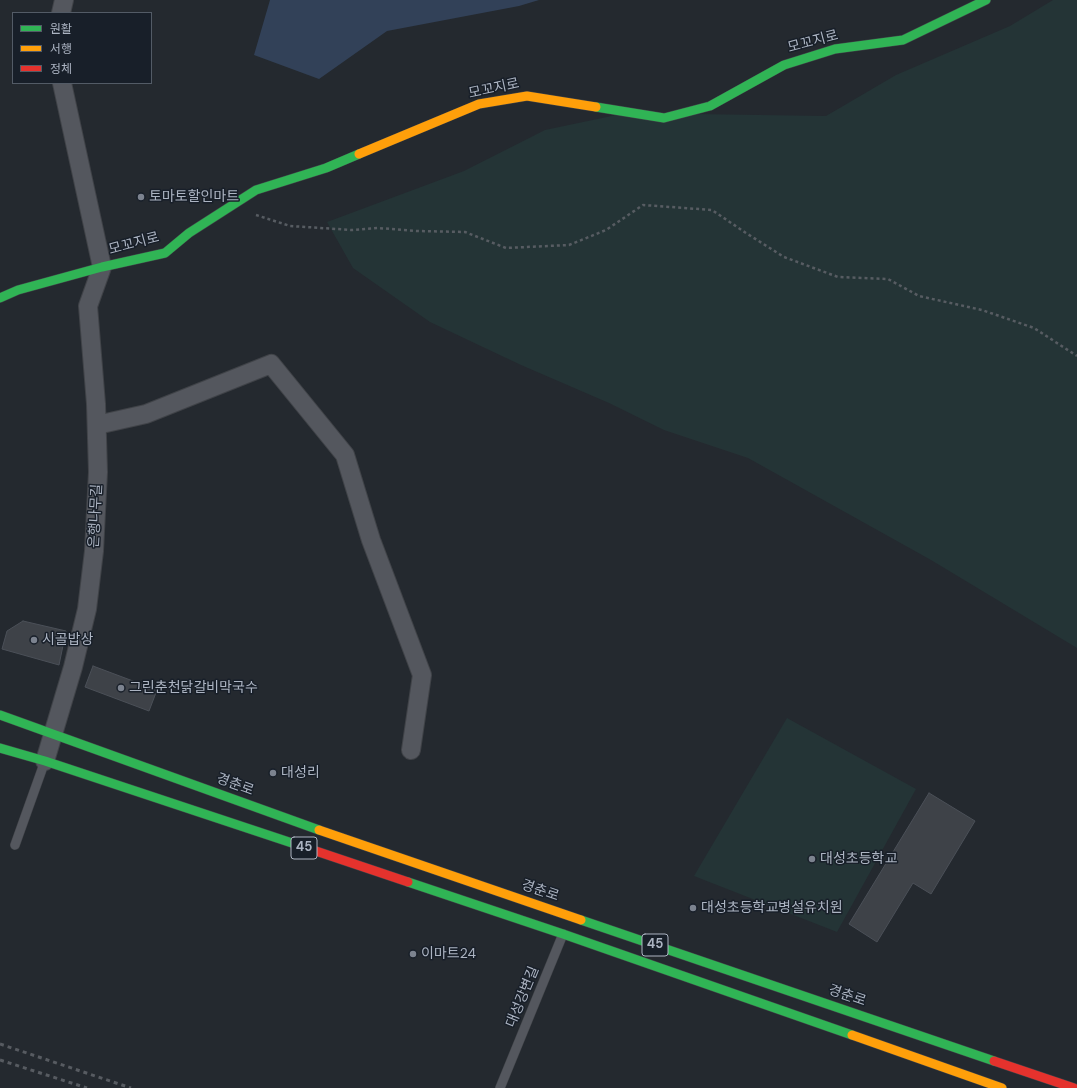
<!DOCTYPE html>
<meta charset="utf-8">
<style>
body{margin:0}
#map{position:relative;width:1077px;height:1088px;overflow:hidden;background:#24292f;font-family:"DM Sans","Noto Sans KR",sans-serif}
canvas{display:block}
.legend{position:absolute;left:12px;top:12px;width:140px;height:72px;box-sizing:border-box;background:#181f29;border:1px solid #535b66;margin:0;padding:5px 7px;list-style:none;font-size:12px;color:#acb4c2}
.legend li{display:flex;align-items:center;gap:8px;height:20px}
.legend b{width:20px;border:1px solid #535b66}
</style>
<div id="map">
<canvas width="1077" height="1088"></canvas>
<ul class="legend">
<li><b style="height:5px;background:#30b455"></b>원활</li>
<li><b style="height:5px;background:#ff9f0a"></b>서행</li>
<li><b style="height:5px;background:#e5322d"></b>정체</li>
</ul>
</div>
<script>
const ctx = document.querySelector('canvas').getContext('2d');
ctx.lineJoin = 'round';
function fillPath(path, color) { ctx.fillStyle = color; ctx.fill(path, 'evenodd'); }
const toPath = rows => new Path2D(rows.map(r => 'M' + r).join(''));
function stroke(path, color, width, dash) { ctx.strokeStyle = color; ctx.lineWidth = width; ctx.lineCap = dash ? 'butt' : 'round'; ctx.setLineDash(dash || []); ctx.stroke(path); }
function drawText(font, color, halo, rows, align = 'center') {
  ctx.font = font + ' "DM Sans","Noto Sans KR",sans-serif'; ctx.lineWidth = 3; ctx.setLineDash([]); ctx.textBaseline = 'middle'; ctx.strokeStyle = halo; ctx.fillStyle = color; for (const [text, x, y, turn = 0] of rows) {
    ctx.save(); ctx.translate(x, y); ctx.rotate((+turn || 0) * Math.PI / 180); ctx.textAlign = isNaN(turn) ? turn : align; if (halo) ctx.strokeText(text, 0, 0); ctx.fillText(text, 0, 0); ctx.restore();
  }
}
const green = toPath([
 [1053,0,1077,0,1077,648,931,560,748,458,664,430,609,403,521,365,430,322,353,268,327,222,464,171,545,130,626,113,826,116,896,75,1010,26],
 [787,718,916,789,837,932,694,876]
]);
const water = toPath([
 [270,0,539,0,519,6,387,31,319,79,254,55]
]);
const building = toPath([
 [23,621,66,631,59,665,2,649,7,631,23,621],
 [93,666,157,690,149,711,85,687,93,666],
 [929,793,975,821,931,894,913,883,877,942,849,924,929,793]
]);
const path = toPath([
 [256,215,290,226,352,230,378,228,417,231,465,232,506,248,569,245,606,230,643,205,712,210,746,233,784,257,838,277,888,279,919,296,982,310,1034,328,1077,356]
]);
const lane = toPath([
 [15,845,45,761],
 [500,1088,563,934]
]);
const street = toPath([
 [61,13,64,0],
 [97,425,146,414,271,364,345,455,371,540,422,675,411,750],
 [45,761,73,667,87,609,94,551,98,472,96,404,88,306,102,267,62,83]
]);
const fast = toPath([
 [596,107,664,118,710,106,784,65,835,49,903,40,986,0],
 [0,298,18,290,102,267,165,253,189,233,256,190,326,168,359,154],
 [0,715,319,830],
 [0,748,45,761,301,846],
 [408,882,563,934,852,1035],
 [581,920,994,1061]
]);
const slow = toPath([
 [359,154,479,104,527,96,596,107],
 [319,830,581,920],
 [852,1035,1002,1088]
]);
const jam = toPath([
 [301,846,408,882],
 [994,1061,1074,1088]
]);
const rail = toPath([
 [0,1044,131,1088],
 [0,1060,87,1088]
]);
const markers = [
 [141,197,4,"#7c838f"],
 [34,640,4,"#7c838f"],
 [121,688,4,"#7c838f"],
 [273,773,4,"#7c838f"],
 [812,859,4,"#7c838f"],
 [693,908,4,"#7c838f"],
 [413,954,4,"#7c838f"]
];
const shields = [
 [304,848,26],
 [655,945,26]
];
const shieldNames = [
 ["45",304,848],
 ["45",655,945]
];
const streetNames = [
 ["모꼬지로",813,42,-15],
 ["모꼬지로",494,89,-12],
 ["모꼬지로",134,244,-15],
 ["은행나무길",96,516,-87],
 ["경춘로",235,785,20],
 ["경춘로",540,891,19],
 ["경춘로",847,996,19],
 ["대성강변길",523,997,-68]
];
const poiNames = [
 ["토마토할인마트",149,197],
 ["시골밥상",42,640],
 ["그린춘천닭갈비막국수",129,688],
 ["대성리",281,773],
 ["대성초등학교",820,859],
 ["대성초등학교병설유치원",701,908],
 ["이마트24",421,954]
];
fillPath(green, '#243436');
fillPath(water, '#324158');
fillPath(building, '#3e4248');
stroke(building, '#4b5058', 1);
stroke(lane, '#404348', 10);
stroke(street, '#404348', 20);
stroke(fast, '#404348', 10);
stroke(slow, '#404348', 10);
stroke(jam, '#404348', 10);
stroke(path, '#575c62', 2.5, [3, 3]);
stroke(lane, '#54575e', 9);
stroke(street, '#54575e', 18);
stroke(fast, '#30b455', 9);
stroke(slow, '#ff9f0a', 9);
stroke(jam, '#e5322d', 9);
stroke(rail, '#575b61', 3, [4, 4]);
for (const [x, y, r, color] of markers) { const dot = new Path2D(); dot.arc(x, y, r, 0, 2 * Math.PI); ctx.fillStyle = color; ctx.fill(dot); stroke(dot, '#181f29', 1.5); }
for (const [x, y, w] of shields) { const box = new Path2D(); box.roundRect(x - w / 2, y - 11, w, 22, 3); ctx.fillStyle = '#181f29'; ctx.fill(box); stroke(box, '#acb4c2', 1); }
drawText('bold 13px', '#acb4c2', null, shieldNames);
drawText('14px', '#acb4c2', '#181f29', streetNames);
drawText('14px', '#acb4c2', '#181f29', poiNames, 'left');
</script>
